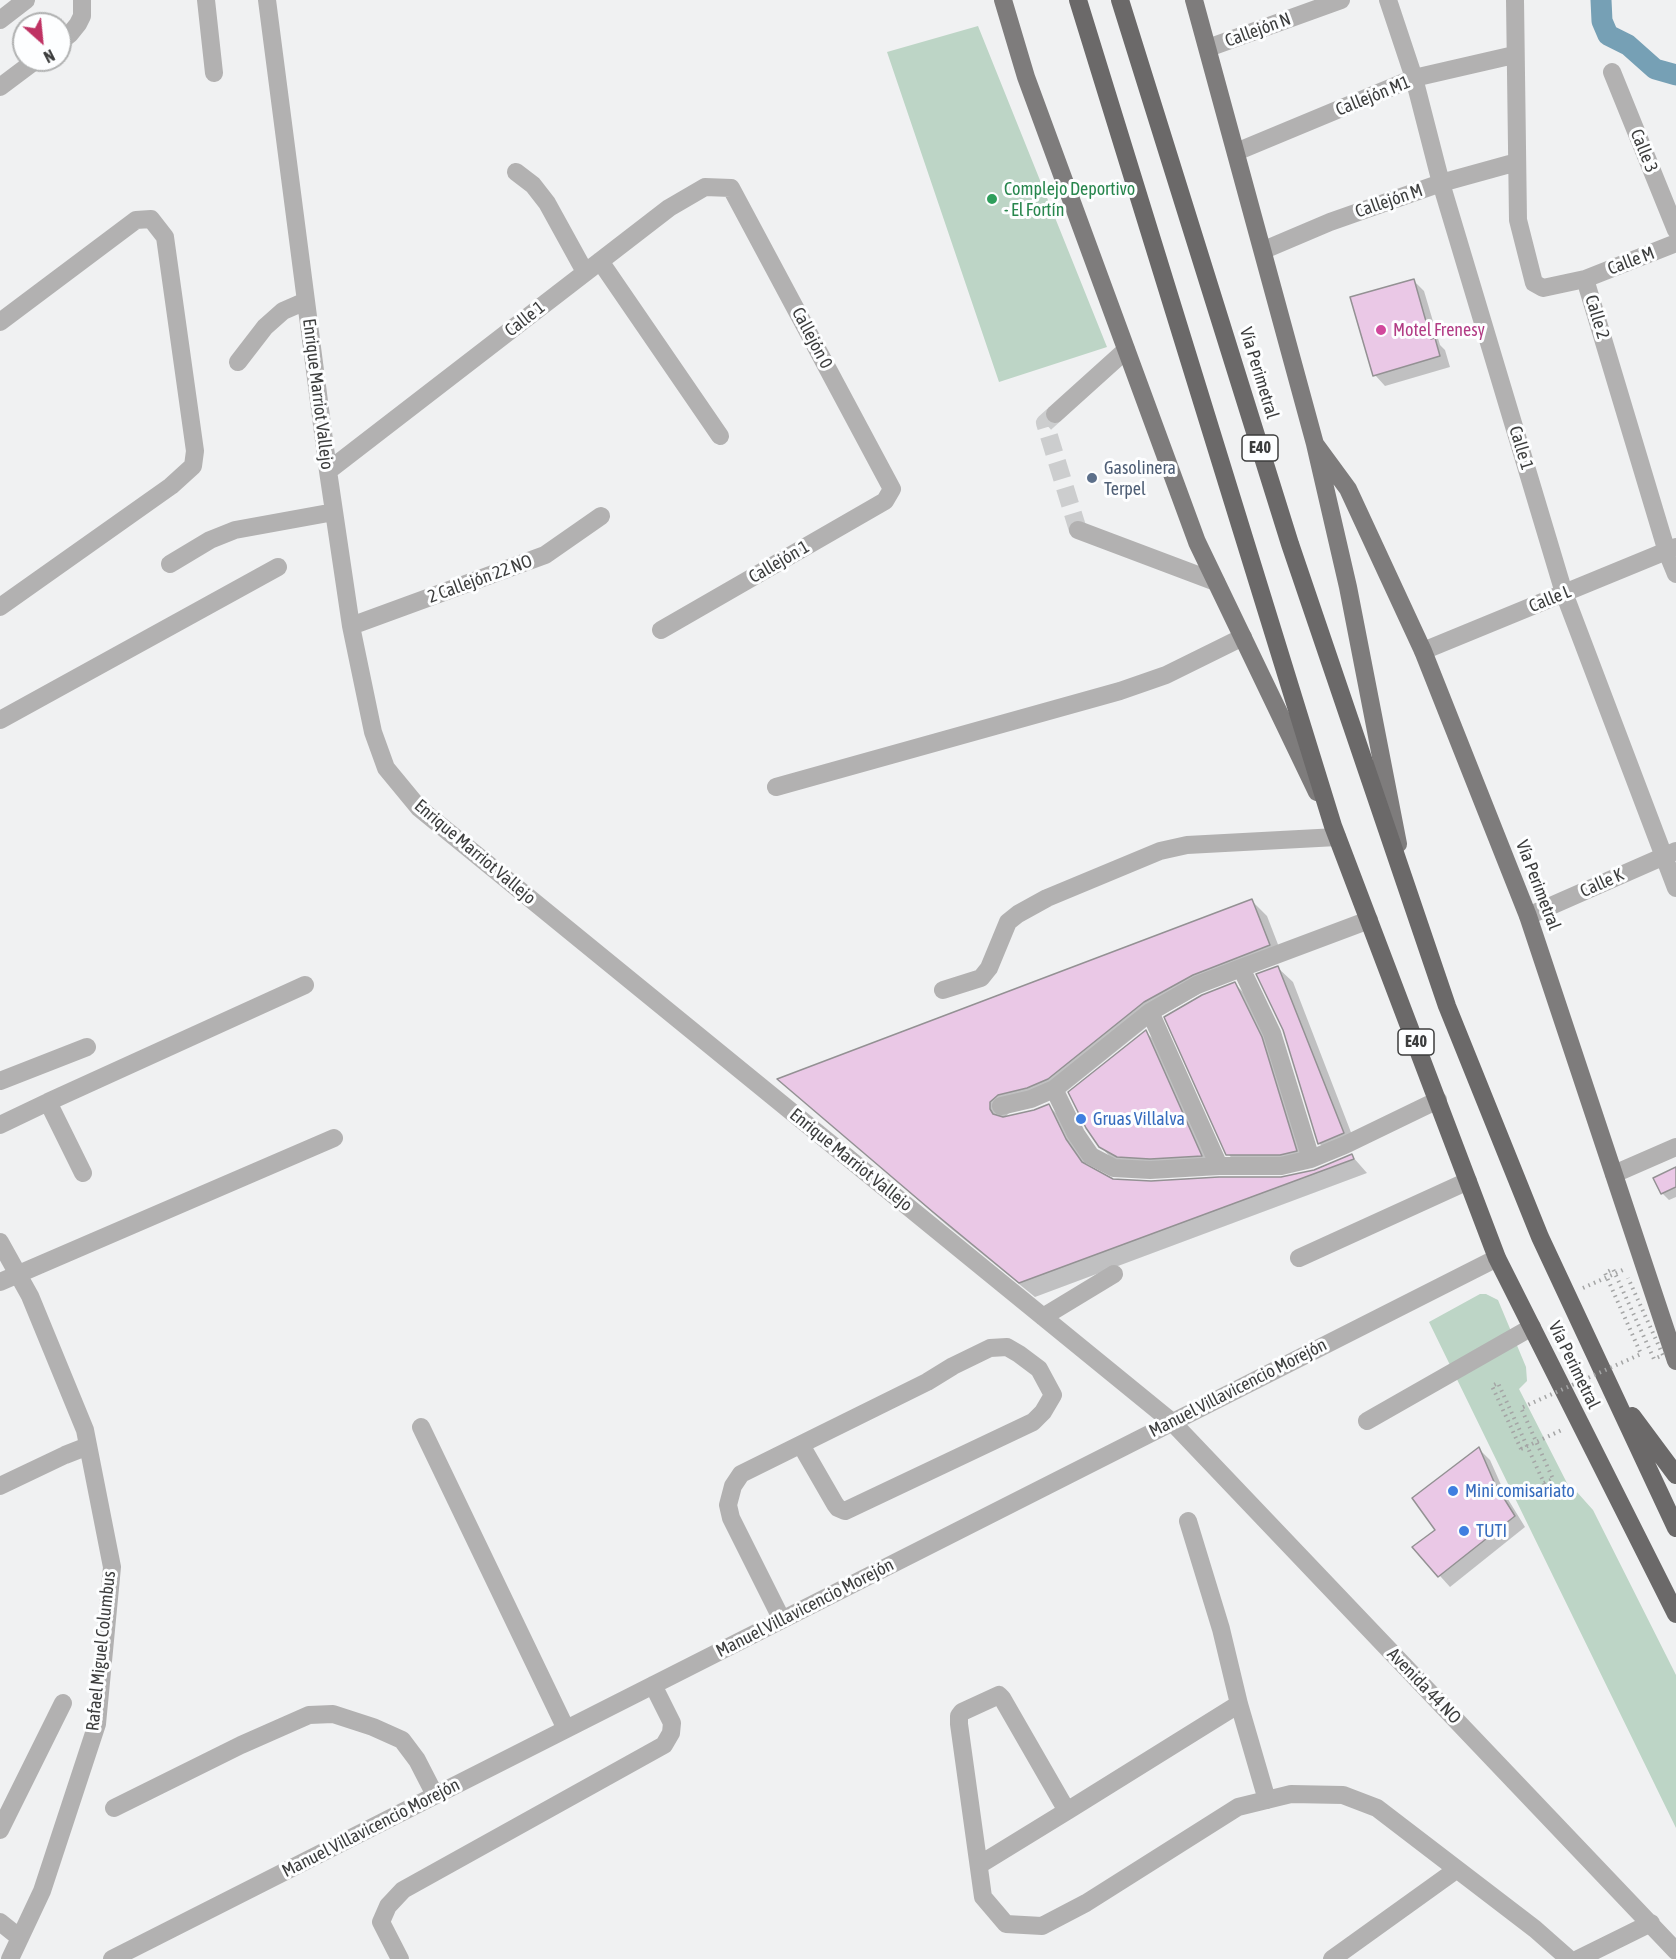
<!DOCTYPE html>
<meta charset="utf-8">
<style>
body{margin:0}
#map{position:relative;width:1676px;height:1959px;overflow:hidden;background:#f0f1f2;font-family:"Asap Condensed",sans-serif}
canvas{display:block}
.north{position:absolute;left:12px;top:12px;width:60px;height:60px;box-sizing:border-box;background:#fdfeff;border:2px solid #b0b1b1;border-radius:50%;rotate:153deg;font-size:16px;font-weight:700;line-height:24px;text-align:center;color:#3c3d3d}
.north::after{content:'';display:block;margin:auto;width:21px;height:27px;background:#bf3263;clip-path:polygon(50% 0,100% 100%,50% 72%,0 100%)}
</style>
<div id="map">
<canvas width="1676" height="1959"></canvas>
<div class="north">N</div>
</div>
<script>
const ctx = document.querySelector('canvas').getContext('2d');
ctx.lineJoin = 'round';
function fillPath(path, color) { ctx.fillStyle = color; ctx.fill(path, 'evenodd'); }
const toPath = rows => new Path2D(rows.map(r => 'M' + r).join(''));
function stroke(path, color, width, dash) { ctx.strokeStyle = color; ctx.lineWidth = width; ctx.lineCap = dash ? 'butt' : 'round'; ctx.setLineDash(dash || []); ctx.stroke(path); }
function drawText(font, color, halo, rows, align = 'center') {
  ctx.font = font + ' "Asap Condensed",sans-serif'; ctx.lineWidth = 6; ctx.setLineDash([]); ctx.textBaseline = 'middle'; ctx.strokeStyle = halo; ctx.fillStyle = color; for (const [text, x, y, turn = 0] of rows) {
    ctx.save(); ctx.translate(x, y); ctx.rotate((+turn || 0) * Math.PI / 180); ctx.textAlign = isNaN(turn) ? turn : align; if (halo) ctx.strokeText(text, 0, 0); ctx.fillText(text, 0, 0); ctx.restore();
  }
}
const green = toPath([
 [978,26,1107,347,999,382,887,52],
 [1480,1294,1486,1294,1498,1300,1526,1367,1527,1381,1519,1389,1568,1485,1576,1491,1593,1510,1676,1675,1676,1828,1429,1322]
]);
const shadow = toPath([
 [1413,280,1424,291,1440,345,1445,350,1450,367,1385,386,1375,375],
 [1252,901,1267,916,1284,960,1208,989,1159,1017,1063,1094,1013,1109,1003,1119,1034,1111,1048,1105,1063,1120,1089,1168,1113,1181,1151,1183,1281,1179,1315,1171,1352,1156,1367,1173,1035,1297,949,1227,779,1079],
 [1278,968,1293,982,1357,1148,1334,1158,1319,1143],
 [1235,984,1250,999,1276,1053,1310,1165,1242,1169,1228,1154],
 [1146,1032,1160,1046,1215,1170,1115,1162,1100,1146],
 [1676,1168,1676,1197,1669,1200,1662,1193],
 [1479,1449,1490,1460,1506,1496,1525,1527,1450,1587,1414,1547,1437,1530]
]);
const canal = toPath([
 [1601,0,1602,21,1608,35,1628,45,1655,69,1676,75]
]);
const building = toPath([
 [1414,279,1431,339,1435,338,1440,356,1373,376,1350,297,1414,279],
 [1252,899,1270,945,1193,975,1144,1002,1048,1079,1027,1088,998,1095,990,1102,990,1109,993,1114,1003,1117,1034,1110,1049,1104,1066,1139,1082,1162,1113,1179,1151,1181,1219,1177,1281,1177,1314,1170,1352,1154,1354,1159,1019,1283,933,1212,777,1079,1252,899],
 [1278,966,1344,1133,1318,1144,1283,1030,1256,974,1278,966],
 [1235,982,1262,1037,1297,1151,1280,1155,1226,1155,1164,1017,1202,995,1235,982],
 [1146,1030,1202,1156,1150,1159,1117,1157,1099,1147,1086,1128,1068,1092,1146,1030],
 [1676,1167,1676,1187,1661,1194,1653,1178,1676,1167],
 [1479,1447,1495,1484,1515,1516,1438,1577,1412,1547,1435,1530,1412,1498,1479,1447]
]);
const minorTunnel = toPath([
 [1055,414,1045,423,1078,530]
]);
const path = toPath([
 [1583,1288,1625,1269],
 [1521,1449,1564,1429]
]);
const minor = toPath([
 [206,0,214,73],
 [267,0,328,471,351,626,373,732,386,768,419,808,1172,1422,1676,1951],
 [1388,0,1414,78,1441,183,1564,593,1676,888],
 [1515,0,1518,220,1534,283,1543,288,1585,279,1676,243],
 [0,20,26,0],
 [60,42,70,34,78,24,82,16,82,0],
 [1208,48,1341,0],
 [1612,72,1676,230],
 [0,87,36,60],
 [1236,152,1414,78,1514,55],
 [516,172,533,185,547,203,585,272],
 [1264,250,1330,222,1441,183,1517,162],
 [600,261,720,436],
 [1585,279,1667,552,1676,574],
 [0,322,136,220,151,219,165,237,195,451,193,466,171,486,0,607],
 [238,362,265,327,283,311,306,301],
 [1055,414,1126,350],
 [328,471,669,208,705,187,731,188,892,489,885,501,661,630],
 [1078,530,1216,582],
 [170,564,210,540,235,530,334,512],
 [351,626,545,555,601,516],
 [1423,651,1676,547],
 [0,720,278,567],
 [776,787,1120,691,1166,675,1243,637],
 [1528,916,1676,851],
 [1241,968,1369,920],
 [943,990,981,978,989,968,1008,922,1018,914,1047,898,1160,851,1187,845,1337,837],
 [1150,1012,1219,1166],
 [0,1081,87,1047],
 [1054,1089,1076,1134,1091,1156,1114,1168,1150,1170,1219,1166,1281,1166,1311,1159,1345,1145,1438,1100],
 [48,1102,305,985],
 [1001,1106,1031,1099,1054,1089,1150,1012,1197,985,1241,968,1272,1033,1311,1159],
 [0,1125,48,1102,83,1173],
 [1614,1174,1676,1147],
 [0,1242,30,1296,85,1430,112,1567,97,1724,42,1891,10,1959],
 [1299,1258,1468,1181],
 [0,1282,334,1138],
 [1043,1317,1114,1274],
 [1367,1421,1532,1327],
 [421,1427,566,1729],
 [0,1486,65,1455,88,1446],
 [1188,1521,1221,1629,1239,1704,1267,1800],
 [782,1620,731,1518,728,1505,733,1486,741,1474,927,1382,953,1366,990,1348,1007,1347,1019,1354,1039,1369,1053,1395,1043,1412,1033,1422,845,1511,838,1508,835,1504,801,1445],
 [1239,1704,1067,1811,1002,1698,999,1695,962,1712,959,1716,959,1724,983,1897,1006,1924,1042,1926,1086,1903,1238,1807,1291,1794,1343,1795,1377,1808,1535,1929,1569,1959],
 [114,1808,241,1745,309,1715,333,1714,373,1727,402,1740,417,1760,435,1795],
 [0,1830,63,1703],
 [979,1865,1067,1811],
 [0,1922,20,1938],
 [112,1959,1497,1258],
 [400,1959,381,1922,388,1906,403,1890,664,1745,671,1733,672,1723,653,1685],
 [1332,1959,1456,1870],
 [1578,1959,1651,1923]
]);
const major = toPath([
 [1003,0,1026,77,1197,542,1317,792],
 [1194,0,1315,444,1348,587,1398,844],
 [1315,444,1348,489,1423,651,1528,916,1676,1361]
]);
const highway = toPath([
 [1078,0,1333,826,1497,1258,1676,1614],
 [1120,0,1290,544,1447,1006,1540,1237,1676,1528],
 [1632,1416,1676,1475]
]);
const pathBridge = toPath([
 [1521,1449,1492,1386,1498,1383,1544,1483,1553,1479,1521,1408,1641,1354,1605,1273,1613,1269,1654,1359,1663,1355,1628,1278]
]);
const markers = [
 [992,199,6,"#2e9e5b"],
 [1381,330,6,"#d1479c"],
 [1092,478,6,"#5c6f8a"],
 [1081,1119,6,"#3f7fe0"],
 [1453,1491,6,"#3f7fe0"],
 [1464,1531,6,"#3f7fe0"]
];
const shields = [
 [1260,448,36],
 [1416,1042,36]
];
const shieldNames = [
 ["E40",1260,448],
 ["E40",1416,1042]
];
const streetNames = [
 ["Callejón N",1258,30,-20],
 ["Callejón M1",1373,96,-22],
 ["Calle 3",1644,151,68],
 ["Callejón M",1389,201,-19],
 ["Calle M",1631,261,-21],
 ["Calle 2",1597,317,73],
 ["Calle 1",525,319,-38],
 ["Callejón 0",812,338,62],
 ["Vía Perimetral",1259,373,73],
 ["Enrique Marriot Vallejo",318,394,83],
 ["Calle 1",1521,448,73],
 ["Callejón 1",779,562,-30],
 ["2 Callejón 22 NO",480,579,-20],
 ["Calle L",1550,599,-22],
 ["Enrique Marriot Vallejo",475,852,40],
 ["Calle K",1602,883,-24],
 ["Vía Perimetral",1538,885,69],
 ["Enrique Marriot Vallejo",851,1160,39],
 ["Vía Perimetral",1574,1365,64],
 ["Manuel Villavicencio Morejón",1238,1388,-27],
 ["Manuel Villavicencio Morejón",805,1608,-27],
 ["Rafael Miguel Columbus",101,1651,-84],
 ["Avenida 44 NO",1424,1686,46],
 ["Manuel Villavicencio Morejón",371,1828,-27]
];
const leisureNames = [
 ["Complejo Deportivo",1004,189],
 ["- El Fortín",1004,210]
];
const hotelNames = [
 ["Motel Frenesy",1393,330]
];
const serviceNames = [
 ["Gasolinera",1104,468],
 ["Terpel",1104,489]
];
const shopNames = [
 ["Gruas Villalva",1093,1119],
 ["Mini comisariato",1465,1491],
 ["TUTI",1476,1531]
];
fillPath(green, '#bdd5c6');
fillPath(shadow, '#0003');
stroke(canal, '#76a0b5', 21);
fillPath(building, '#eac8e6');
stroke(building, '#939193', 1.5);
stroke(minorTunnel, '#cccdce', 18, [18, 9]);
stroke(path, '#a4a5a5', 4, [1.5, 4.5]);
stroke(minor, '#b2b1b1', 18);
stroke(major, '#7e7c7c', 18);
stroke(highway, '#6b6969', 18);
stroke(pathBridge, '#a4a5a5', 4, [1.5, 4.5]);
for (const [x, y, r, color] of markers) { const dot = new Path2D(); dot.arc(x, y, r, 0, 2 * Math.PI); ctx.fillStyle = color; ctx.fill(dot); stroke(dot, '#fdfeff', 2); }
for (const [x, y, w] of shields) { const box = new Path2D(); box.roundRect(x - w / 2, y - 13, w, 26, 4.5); ctx.fillStyle = '#fdfeff'; ctx.fill(box); stroke(box, '#3c3d3d', 1.5); }
drawText('bold 16px', '#3c3d3d', null, shieldNames);
drawText('18px', '#3c3d3d', '#fdfeff', streetNames);
drawText('18px', '#27864d', '#fdfeff', leisureNames, 'left');
drawText('18px', '#b23c85', '#fdfeff', hotelNames, 'left');
drawText('18px', '#4e5e75', '#fdfeff', serviceNames, 'left');
drawText('18px', '#366cbe', '#fdfeff', shopNames, 'left');
</script>
